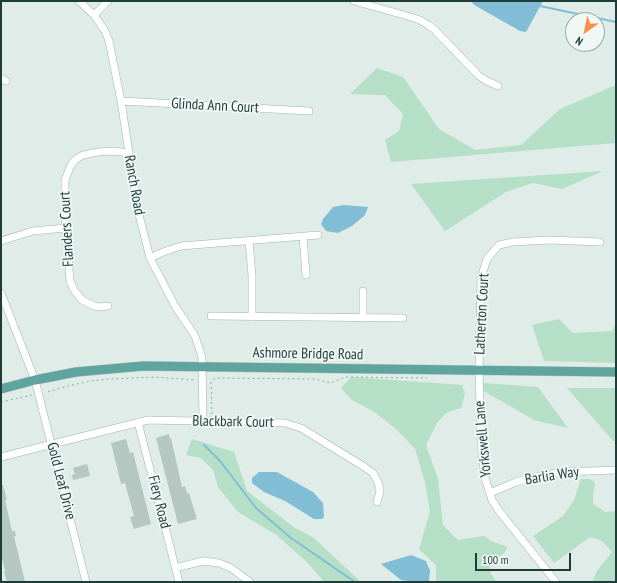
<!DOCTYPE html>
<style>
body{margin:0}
#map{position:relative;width:617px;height:583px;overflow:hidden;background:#dfece8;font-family:"PT Sans Narrow",sans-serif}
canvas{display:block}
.frame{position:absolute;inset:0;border:2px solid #1e3d39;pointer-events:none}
.north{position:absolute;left:565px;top:12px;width:40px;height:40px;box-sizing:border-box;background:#f0f8f5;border:1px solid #9cadaa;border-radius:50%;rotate:213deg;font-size:11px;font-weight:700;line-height:16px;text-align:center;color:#1e3d39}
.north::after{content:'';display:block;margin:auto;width:14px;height:18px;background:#ff8e4a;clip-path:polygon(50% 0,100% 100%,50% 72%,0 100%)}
.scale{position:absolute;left:475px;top:553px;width:96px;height:18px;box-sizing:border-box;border:2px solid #1e3d39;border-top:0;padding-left:5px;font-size:12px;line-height:14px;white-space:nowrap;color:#1e3d39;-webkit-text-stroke:3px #f0f8f5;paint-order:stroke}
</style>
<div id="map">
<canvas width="617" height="583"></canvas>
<div class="frame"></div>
<div class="north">N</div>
<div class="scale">100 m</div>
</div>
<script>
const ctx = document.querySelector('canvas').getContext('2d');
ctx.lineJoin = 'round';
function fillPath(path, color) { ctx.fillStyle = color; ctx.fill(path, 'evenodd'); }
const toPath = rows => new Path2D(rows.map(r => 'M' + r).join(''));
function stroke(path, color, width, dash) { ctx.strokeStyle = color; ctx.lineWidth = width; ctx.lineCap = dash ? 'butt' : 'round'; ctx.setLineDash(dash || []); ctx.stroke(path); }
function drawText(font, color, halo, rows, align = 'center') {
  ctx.font = font + ' "PT Sans Narrow",sans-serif'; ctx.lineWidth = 3.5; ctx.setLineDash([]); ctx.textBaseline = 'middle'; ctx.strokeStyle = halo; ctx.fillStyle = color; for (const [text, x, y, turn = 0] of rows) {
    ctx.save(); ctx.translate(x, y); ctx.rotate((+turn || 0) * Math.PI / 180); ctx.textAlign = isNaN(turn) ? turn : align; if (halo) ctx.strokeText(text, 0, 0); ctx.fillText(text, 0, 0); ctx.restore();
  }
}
const green = toPath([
 [377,68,403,77,439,129,475,150,521,145,560,109,616,85,616,143,391,162,385,140,399,131,403,114,385,95,350,94],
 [603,171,562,189,533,183,506,192,445,231,411,184],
 [559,319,573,333,612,331,616,323,616,363,544,361,532,325],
 [351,377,462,385,465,393,461,408,446,413,437,423,426,445,438,479,443,525,458,540,484,536,491,541,508,547,504,553,489,565,491,574,497,582,436,582,436,565,419,549,430,512,425,482,415,449,396,429,373,411,352,400,341,388],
 [483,383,538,387,568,428,534,420,484,391],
 [567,388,616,388,616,441,613,441],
 [192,439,234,452,247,491,295,528,314,538,361,582,324,582,307,562,275,534,238,512,218,487,213,470,201,458,186,455],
 [581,479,590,479,595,483,593,496,593,504,605,512,616,511,616,582,592,582,597,571,612,552,602,541,590,537,554,563,533,536,563,516,574,500]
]);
const water = toPath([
 [470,1,543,1,526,32,520,31,476,6],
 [344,205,368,207,365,215,352,226,338,233,326,231,321,224,323,219,333,207],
 [259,472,277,472,313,492,323,503,324,517,322,519,314,519,285,501,264,492,252,483,252,478],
 [411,555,426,561,430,571,429,581,416,582,401,580,381,564]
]);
const stream = toPath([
 [540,6,616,22],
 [204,445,220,461,256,508,291,538,355,582]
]);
const building = toPath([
 [169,434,170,439,171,438,182,487,185,486,187,493,189,493,197,519,178,524,156,438],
 [126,439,130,453,133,452,151,524,134,529,130,517,134,516,125,483,121,484,111,443],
 [87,464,90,476,73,480,72,475,75,474,73,468],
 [1,485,3,485,7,500,5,500,12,531,15,531,16,536,14,536,25,582,7,582,4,571,5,571,1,554]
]);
const path = toPath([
 [48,392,68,386,90,381,110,379,153,377,196,380],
 [1,402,32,395],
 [212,414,211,382,214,379,217,378,315,379,330,383,346,377,427,378]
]);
const minor = toPath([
 [79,1,94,15,105,31,109,41,121,101,138,211,150,258,175,306,195,336,202,357,203,421],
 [354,1,404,15,420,20,428,25,434,29,478,75,485,80,498,86],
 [94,15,108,1],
 [1,78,6,81],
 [121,101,309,111],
 [303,237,306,275],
 [1,241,33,231,66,228],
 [249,241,252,276,252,317],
 [150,258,163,252,181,246,318,235],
 [1,293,35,380,86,582],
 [108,306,100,307,94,306,82,300,74,290,70,281,65,216,65,180,71,165,76,159,83,155,98,152,112,151,129,153],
 [211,316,403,318],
 [363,318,363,291],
 [138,422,179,582],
 [1,457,148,420,285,423,301,428,363,466,373,473,378,482,380,491,377,502],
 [490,493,516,482,539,476,563,472,616,470],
 [175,568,203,561,219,563,231,568,250,582],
 [556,582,499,511,492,500,485,478,481,444,479,370,481,278,487,259,499,245,513,242,549,240,600,242]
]);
const major = toPath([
 [1,389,35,380,76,372,143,366,616,372]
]);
const streetNames = [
 ["Glinda Ann Court",215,106,3],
 ["Ranch Road",134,185,80],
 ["Flanders Court",67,229,-93],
 ["Latherton Court",482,314,-87],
 ["Ashmore Bridge Road",308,354,1],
 ["Blackbark Court",233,422,1],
 ["Yorkswell Lane",483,439,-95],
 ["Barlia Way",552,476,-9],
 ["Gold Leaf Drive",61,481,76],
 ["Fiery Road",159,502,76]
];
fillPath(green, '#b5dfc6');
fillPath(water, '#81bed6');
stroke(stream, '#81bed6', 2);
fillPath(building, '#b4c7c1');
stroke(minor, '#a1b4b0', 8);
stroke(major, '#c0c9c8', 10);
stroke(path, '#7cb2a9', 1, [2, 3]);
stroke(minor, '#fff', 7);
stroke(major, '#5fa59d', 9);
drawText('15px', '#1e3d39', '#f0f8f5', streetNames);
</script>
